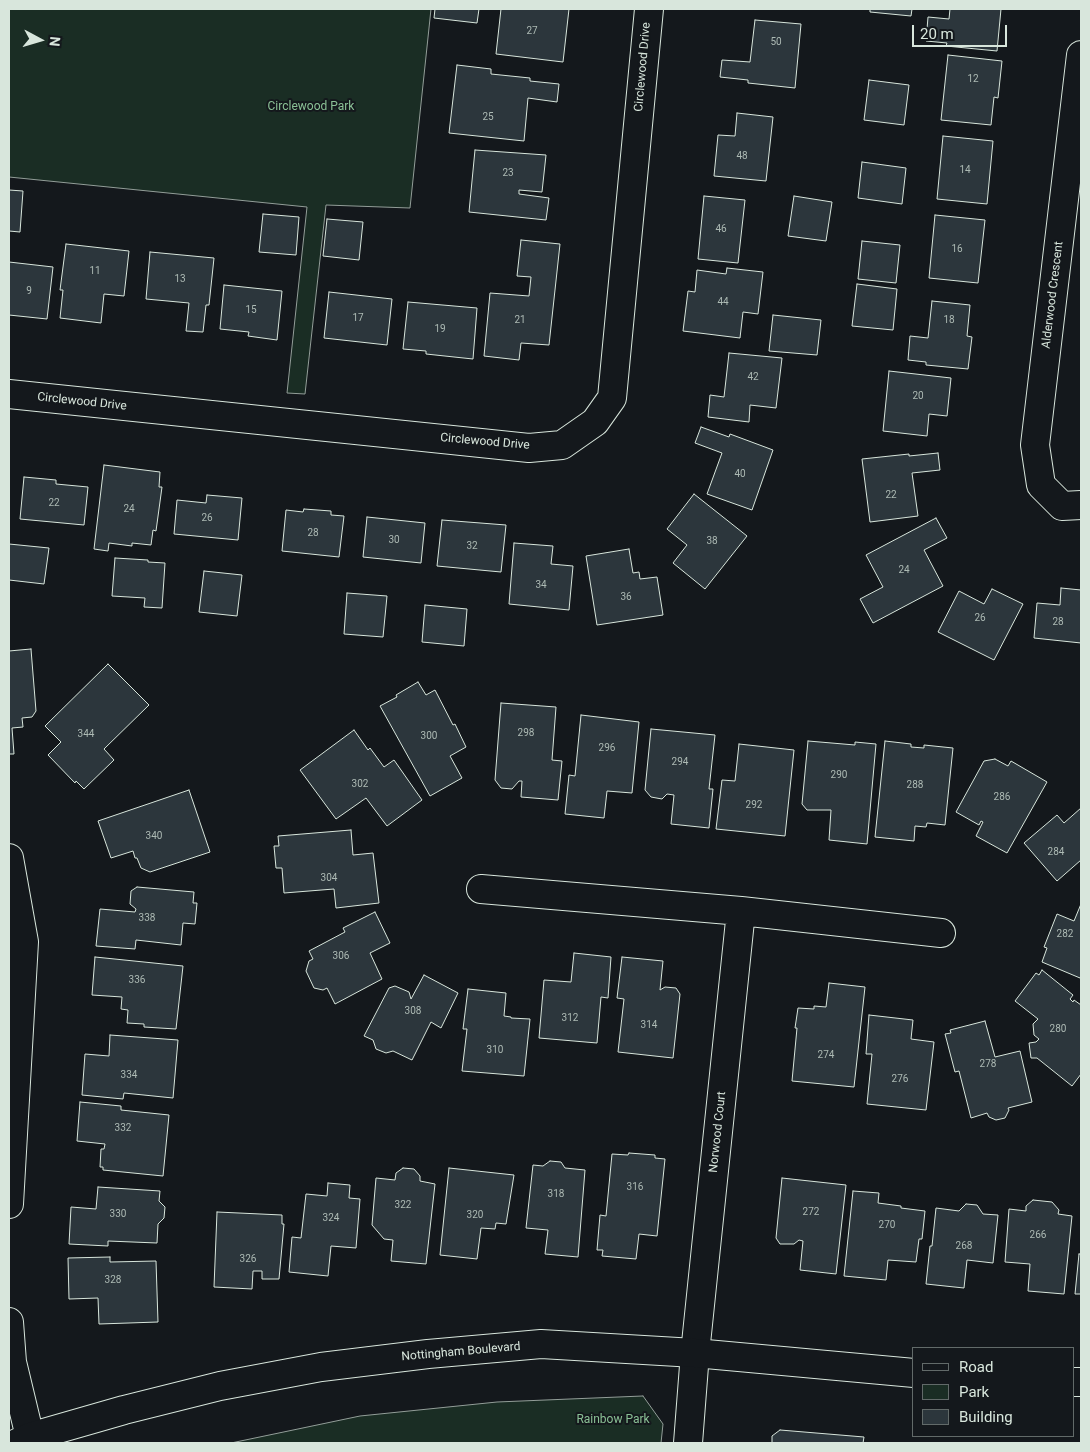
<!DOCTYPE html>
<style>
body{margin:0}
#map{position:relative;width:1090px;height:1452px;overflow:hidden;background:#14181c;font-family:Roboto,sans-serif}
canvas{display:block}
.frame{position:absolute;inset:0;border:10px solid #d8e6dc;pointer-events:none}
.legend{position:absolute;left:912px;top:1347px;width:162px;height:90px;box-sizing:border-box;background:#14181c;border:1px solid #626a69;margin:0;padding:6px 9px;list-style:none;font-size:15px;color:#d8e6dc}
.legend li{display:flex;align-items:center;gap:10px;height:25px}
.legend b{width:25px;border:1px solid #626a69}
.north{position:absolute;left:15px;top:15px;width:50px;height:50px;-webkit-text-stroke:4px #14181c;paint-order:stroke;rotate:96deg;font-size:14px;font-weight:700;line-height:20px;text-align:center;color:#d8e6dc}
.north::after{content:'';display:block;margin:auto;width:18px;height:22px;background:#d8e6dc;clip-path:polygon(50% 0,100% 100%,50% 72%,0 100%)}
.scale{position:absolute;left:912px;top:25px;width:95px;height:22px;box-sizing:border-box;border:2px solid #d8e6dc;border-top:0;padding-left:6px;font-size:15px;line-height:18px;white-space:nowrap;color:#d8e6dc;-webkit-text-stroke:4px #14181c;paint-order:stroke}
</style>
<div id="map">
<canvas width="1090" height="1452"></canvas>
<div class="frame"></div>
<ul class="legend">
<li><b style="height:6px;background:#14181c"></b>Road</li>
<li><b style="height:14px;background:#1a2d24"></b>Park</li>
<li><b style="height:14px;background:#2c363c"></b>Building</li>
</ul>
<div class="north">N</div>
<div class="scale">20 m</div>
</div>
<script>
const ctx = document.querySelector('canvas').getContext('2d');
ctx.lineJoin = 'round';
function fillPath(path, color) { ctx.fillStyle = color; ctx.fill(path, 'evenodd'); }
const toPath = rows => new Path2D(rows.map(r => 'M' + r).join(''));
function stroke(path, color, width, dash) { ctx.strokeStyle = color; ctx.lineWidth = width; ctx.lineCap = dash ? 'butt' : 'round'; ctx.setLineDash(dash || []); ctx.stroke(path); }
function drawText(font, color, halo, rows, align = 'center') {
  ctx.font = font + ' Roboto,sans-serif'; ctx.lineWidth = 4; ctx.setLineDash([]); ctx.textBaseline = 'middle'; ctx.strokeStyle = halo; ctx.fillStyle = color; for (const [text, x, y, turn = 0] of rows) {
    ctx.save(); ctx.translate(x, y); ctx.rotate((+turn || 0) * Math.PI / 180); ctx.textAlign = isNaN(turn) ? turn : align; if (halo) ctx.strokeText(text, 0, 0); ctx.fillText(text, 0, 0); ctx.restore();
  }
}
const green = toPath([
 [9,9,431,9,410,208,326,205,305,394,287,393,307,207,9,177,9,9],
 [643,1396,663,1424,661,1443,231,1443,360,1416,497,1402,643,1396]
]);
const building = toPath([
 [435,9,479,9,477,23,434,18,435,9],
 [501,9,569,9,563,62,496,54,501,9],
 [870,9,912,9,911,16,870,12,870,9],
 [950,9,1001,9,997,51,946,46,947,43,926,41,928,17,949,19,950,9],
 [755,20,801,24,795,88,748,83,748,80,720,77,722,60,750,62,755,20],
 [948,55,1002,61,998,98,994,97,991,125,941,120,948,55],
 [457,65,491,69,491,74,530,78,530,81,559,84,557,102,528,98,524,141,449,133,457,65],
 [869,80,909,85,904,125,864,120,869,80],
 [737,113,773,117,766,181,714,176,718,135,735,136,737,113],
 [943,136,993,141,987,204,937,199,943,136],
 [475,150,546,155,542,192,519,190,519,194,549,198,546,220,469,212,475,150],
 [862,162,906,168,902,204,858,198,862,162],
 [9,190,23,191,20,232,9,231,9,190],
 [704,196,745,200,738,263,698,259,704,196],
 [794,196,832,202,826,241,788,236,794,196],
 [263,214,299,217,296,255,259,252,263,214],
 [935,215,985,220,978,283,929,278,935,215],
 [327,219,363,222,359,260,323,256,327,219],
 [521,240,560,244,549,345,521,343,519,360,484,356,490,293,529,296,531,277,517,276,521,240],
 [862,241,900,245,896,283,858,279,862,241],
 [66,244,129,251,124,296,104,294,101,323,60,318,63,290,60,290,66,244],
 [150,252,214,258,209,305,206,305,203,332,186,331,189,303,146,299,150,252],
 [9,262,53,267,47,319,9,315,9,262],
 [727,268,763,272,758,314,743,312,740,338,683,331,688,291,695,292,697,270,726,274,727,268],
 [857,284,897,289,893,330,852,326,857,284],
 [224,285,282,291,277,340,248,336,249,332,220,329,224,285],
 [329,292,392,299,387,345,324,338,329,292],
 [932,301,970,305,967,336,972,337,968,369,926,365,926,362,908,360,910,336,928,338,932,301],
 [408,302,477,308,473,359,426,354,426,351,403,349,408,302],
 [773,315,821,320,817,355,769,351,773,315],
 [729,353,782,358,776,408,750,405,749,422,708,417,710,395,724,397,729,353],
 [889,371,951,378,947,416,929,414,927,436,883,431,889,371],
 [701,427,729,437,730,434,773,450,752,510,707,494,722,453,695,443,701,427],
 [938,453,940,470,912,473,918,516,870,522,862,459,909,454,909,456,938,453],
 [104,465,160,472,159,487,162,487,156,531,153,530,151,545,132,543,132,546,109,543,108,551,94,549,104,465],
 [24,477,56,480,56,484,88,487,84,525,20,519,24,477],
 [694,494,747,536,705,589,673,563,687,545,667,529,694,494],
 [207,495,242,498,238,540,174,534,177,500,206,503,207,495],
 [304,509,331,511,331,515,344,516,339,557,282,551,286,510,303,512,304,509],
 [367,517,425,523,421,563,363,557,367,517],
 [936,518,947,538,924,550,943,586,873,623,860,599,883,587,866,555,936,518],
 [442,520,506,525,501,572,437,566,442,520],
 [514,543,553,546,551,564,573,566,569,610,509,604,514,543],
 [9,544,49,548,44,584,9,580,9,544],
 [629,549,633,573,639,572,640,579,657,577,663,615,597,625,586,556,629,549],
 [115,558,148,560,148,562,165,563,162,608,144,607,145,598,112,596,115,558],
 [204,571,242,575,237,616,199,612,204,571],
 [1061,588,1081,590,1081,643,1034,638,1037,603,1060,605,1061,588],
 [992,589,1023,604,994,660,938,632,959,591,984,604,992,589],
 [347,593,387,596,383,637,344,634,347,593],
 [425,605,467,609,464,646,422,642,425,605],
 [31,649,36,711,32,717,22,718,23,727,12,728,14,754,9,754,9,651,31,649],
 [108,664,149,705,104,749,114,760,84,789,76,781,75,783,48,755,61,742,45,726,108,664],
 [418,682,426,695,435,690,453,725,455,724,466,747,450,756,462,778,430,796,380,706,397,697,396,695,418,682],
 [501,703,556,707,552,760,562,761,558,800,521,797,522,781,519,781,512,789,501,788,495,780,501,703],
 [581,715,639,722,632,793,607,791,604,818,565,814,569,775,575,776,581,715],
 [651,729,715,735,709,789,713,789,709,828,671,824,674,795,667,794,662,799,651,797,645,790,651,729],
 [354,730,368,750,370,748,384,767,394,760,422,800,387,826,366,798,336,819,300,770,354,730],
 [808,741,855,745,855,742,876,744,867,844,829,840,831,810,807,810,802,804,808,741],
 [885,741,911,744,911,747,924,748,924,745,953,748,945,825,927,823,926,827,915,826,914,841,875,837,885,741],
 [739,744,794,750,785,836,716,829,722,780,735,781,739,744],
 [995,759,1008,766,1011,761,1047,782,1007,853,976,836,983,822,981,821,979,825,956,812,984,761,995,759],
 [189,790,210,852,150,872,141,868,137,858,135,858,133,851,111,858,98,821,189,790],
 [1081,808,1081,860,1057,881,1024,843,1057,815,1064,823,1081,808],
 [351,830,353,855,373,853,379,903,336,908,334,889,284,893,282,868,276,868,274,846,279,846,278,836,351,830],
 [137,887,194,892,193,903,197,903,195,924,183,923,181,945,136,940,135,949,96,946,100,909,135,912,136,909,130,904,131,891,137,887],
 [1081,904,1081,976,1080,978,1042,962,1047,948,1044,947,1057,914,1074,921,1081,904],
 [375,912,390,943,370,953,382,979,335,1004,327,988,323,990,314,988,306,971,309,961,313,959,309,951,345,932,343,928,375,912],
 [574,953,611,957,608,998,601,997,597,1043,539,1038,544,980,571,982,574,953],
 [95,957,183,966,176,1029,144,1027,144,1024,127,1023,128,1010,121,1009,122,997,92,995,95,957],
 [622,957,663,961,660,990,665,987,676,988,680,994,673,1058,618,1052,624,999,617,998,622,957],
 [1042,970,1073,995,1070,999,1073,1002,1074,1000,1081,1005,1081,1074,1072,1086,1037,1058,1031,1058,1029,1043,1036,1042,1039,1039,1034,1035,1033,1024,1038,1019,1015,1001,1036,973,1039,975,1042,970],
 [424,975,458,993,441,1028,431,1022,412,1060,393,1051,386,1053,376,1049,373,1040,364,1036,389,988,395,986,409,992,411,999,424,975],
 [829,983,865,987,854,1087,792,1081,797,1028,795,1028,798,1008,814,1009,814,1006,826,1007,829,983],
 [468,989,506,993,504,1016,511,1017,511,1018,530,1019,524,1076,462,1071,467,1029,463,1029,468,989],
 [869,1015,913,1020,911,1039,934,1042,926,1110,867,1104,872,1054,866,1054,869,1015],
 [985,1021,995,1057,1020,1051,1032,1102,1008,1108,1009,1110,1005,1118,996,1120,989,1117,987,1113,971,1118,959,1071,955,1072,945,1034,951,1033,950,1030,985,1021],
 [110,1035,178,1040,173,1098,124,1093,123,1099,82,1095,85,1054,109,1056,110,1035],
 [80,1102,121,1106,121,1110,169,1115,163,1176,103,1170,103,1167,100,1167,101,1149,104,1149,105,1144,77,1141,80,1102],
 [629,1153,655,1155,655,1158,665,1159,657,1236,639,1234,636,1259,602,1256,603,1250,597,1250,600,1215,606,1216,612,1154,628,1155,629,1153],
 [550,1161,561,1162,565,1168,585,1170,578,1257,545,1254,548,1230,526,1228,533,1165,543,1166,550,1161],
 [403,1168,414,1169,420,1176,420,1181,435,1184,426,1264,391,1261,393,1240,384,1239,372,1225,376,1178,395,1180,396,1173,403,1168],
 [449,1168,514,1175,506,1224,496,1223,495,1229,481,1228,477,1259,440,1255,449,1168],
 [782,1178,846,1185,836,1274,800,1270,803,1241,799,1240,794,1244,780,1244,776,1238,782,1178],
 [328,1183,350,1185,349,1198,360,1199,356,1248,331,1246,328,1276,289,1272,292,1237,301,1238,306,1194,327,1196,328,1183],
 [98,1187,160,1191,159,1201,165,1207,164,1218,158,1224,157,1243,108,1241,108,1246,69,1244,71,1207,96,1209,98,1187],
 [853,1191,879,1193,878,1203,901,1206,901,1208,925,1211,922,1239,919,1239,916,1262,888,1260,886,1280,844,1276,853,1191],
 [1033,1200,1052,1202,1059,1210,1058,1214,1072,1216,1064,1294,1028,1291,1030,1264,1005,1262,1009,1209,1026,1211,1026,1206,1033,1200],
 [966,1204,977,1205,983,1214,998,1215,993,1263,967,1260,964,1288,926,1284,930,1246,932,1246,936,1208,959,1211,966,1204],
 [217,1212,282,1215,282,1224,284,1224,279,1279,262,1279,262,1271,253,1271,252,1289,214,1287,217,1212],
 [1079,1254,1081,1254,1081,1294,1075,1294,1079,1254],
 [110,1257,110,1262,156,1261,158,1322,99,1324,98,1298,69,1299,68,1258,110,1257],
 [780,1430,864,1437,863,1443,772,1443,772,1436,780,1430]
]);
const minor = toPath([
 [1081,55,1035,445,1041,485,1062,506,1081,505],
 [9,394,529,448,562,445,595,422,612,398,649,9],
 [9,858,24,942,9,1204],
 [481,889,741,911,941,933],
 [9,1322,12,1362,30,1437],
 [688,1443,695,1353,741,911]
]);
const tertiary = toPath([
 [1074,1382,1081,1382],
 [17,1443,30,1437,124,1410,220,1386,321,1367,428,1354,541,1344,695,1353,914,1373]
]);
const numberNames = [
 ["27",532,31],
 ["50",776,42],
 ["12",973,79],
 ["25",488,117],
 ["48",742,156],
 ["14",965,170],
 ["23",508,173],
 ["46",721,229],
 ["16",957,249],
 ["11",95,271],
 ["13",180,279],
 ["9",29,291],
 ["44",723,302],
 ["15",251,310],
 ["17",358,318],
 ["21",520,320],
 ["18",949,320],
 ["19",440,329],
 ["42",753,377],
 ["20",918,396],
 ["40",740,474],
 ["22",891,495],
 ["22",54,503],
 ["24",129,509],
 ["26",207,518],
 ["28",313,533],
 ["30",394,540],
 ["38",712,541],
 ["32",472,546],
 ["24",904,570],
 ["34",541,585],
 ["36",626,597],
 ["26",980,618],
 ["28",1058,622],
 ["298",526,733],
 ["344",86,734],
 ["300",429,736],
 ["296",607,748],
 ["294",680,762],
 ["290",839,775],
 ["302",360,784],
 ["288",915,785],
 ["286",1002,797],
 ["292",754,805],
 ["340",154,836],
 ["284",1056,852],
 ["304",329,878],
 ["338",147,918],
 ["282",1065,934],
 ["306",341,956],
 ["336",137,980],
 ["308",413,1011],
 ["312",570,1018],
 ["314",649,1025],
 ["280",1058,1029],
 ["310",495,1050],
 ["274",826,1055],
 ["278",988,1064],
 ["334",129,1075],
 ["276",900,1079],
 ["332",123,1128],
 ["316",635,1187],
 ["318",556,1194],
 ["322",403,1205],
 ["272",811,1212],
 ["330",118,1214],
 ["320",475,1215],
 ["324",331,1218],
 ["270",887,1225],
 ["266",1038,1235],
 ["268",964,1246],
 ["326",248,1259],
 ["328",113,1280]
];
const streetNames = [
 ["Circlewood Drive",643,67,-85],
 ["Alderwood Crescent",1053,295,-83],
 ["Circlewood Drive",82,402,6],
 ["Circlewood Drive",485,442,5],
 ["Norwood Court",718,1132,-84],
 ["Nottingham Boulevard",461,1352,-5]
];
const parkNames = [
 ["Circlewood Park",311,107],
 ["Rainbow Park",613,1420]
];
fillPath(green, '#1a2d24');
stroke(green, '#939e99', 1);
fillPath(building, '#2c363c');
stroke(building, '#d8e6dc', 1);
stroke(minor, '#d8e6dc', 30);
stroke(tertiary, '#d8e6dc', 30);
stroke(minor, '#14181c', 28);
stroke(tertiary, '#14181c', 28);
drawText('10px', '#adbab4', null, numberNames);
drawText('12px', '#d8e6dc', '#14181c', streetNames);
drawText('12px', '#8ac095', '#14181c', parkNames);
</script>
